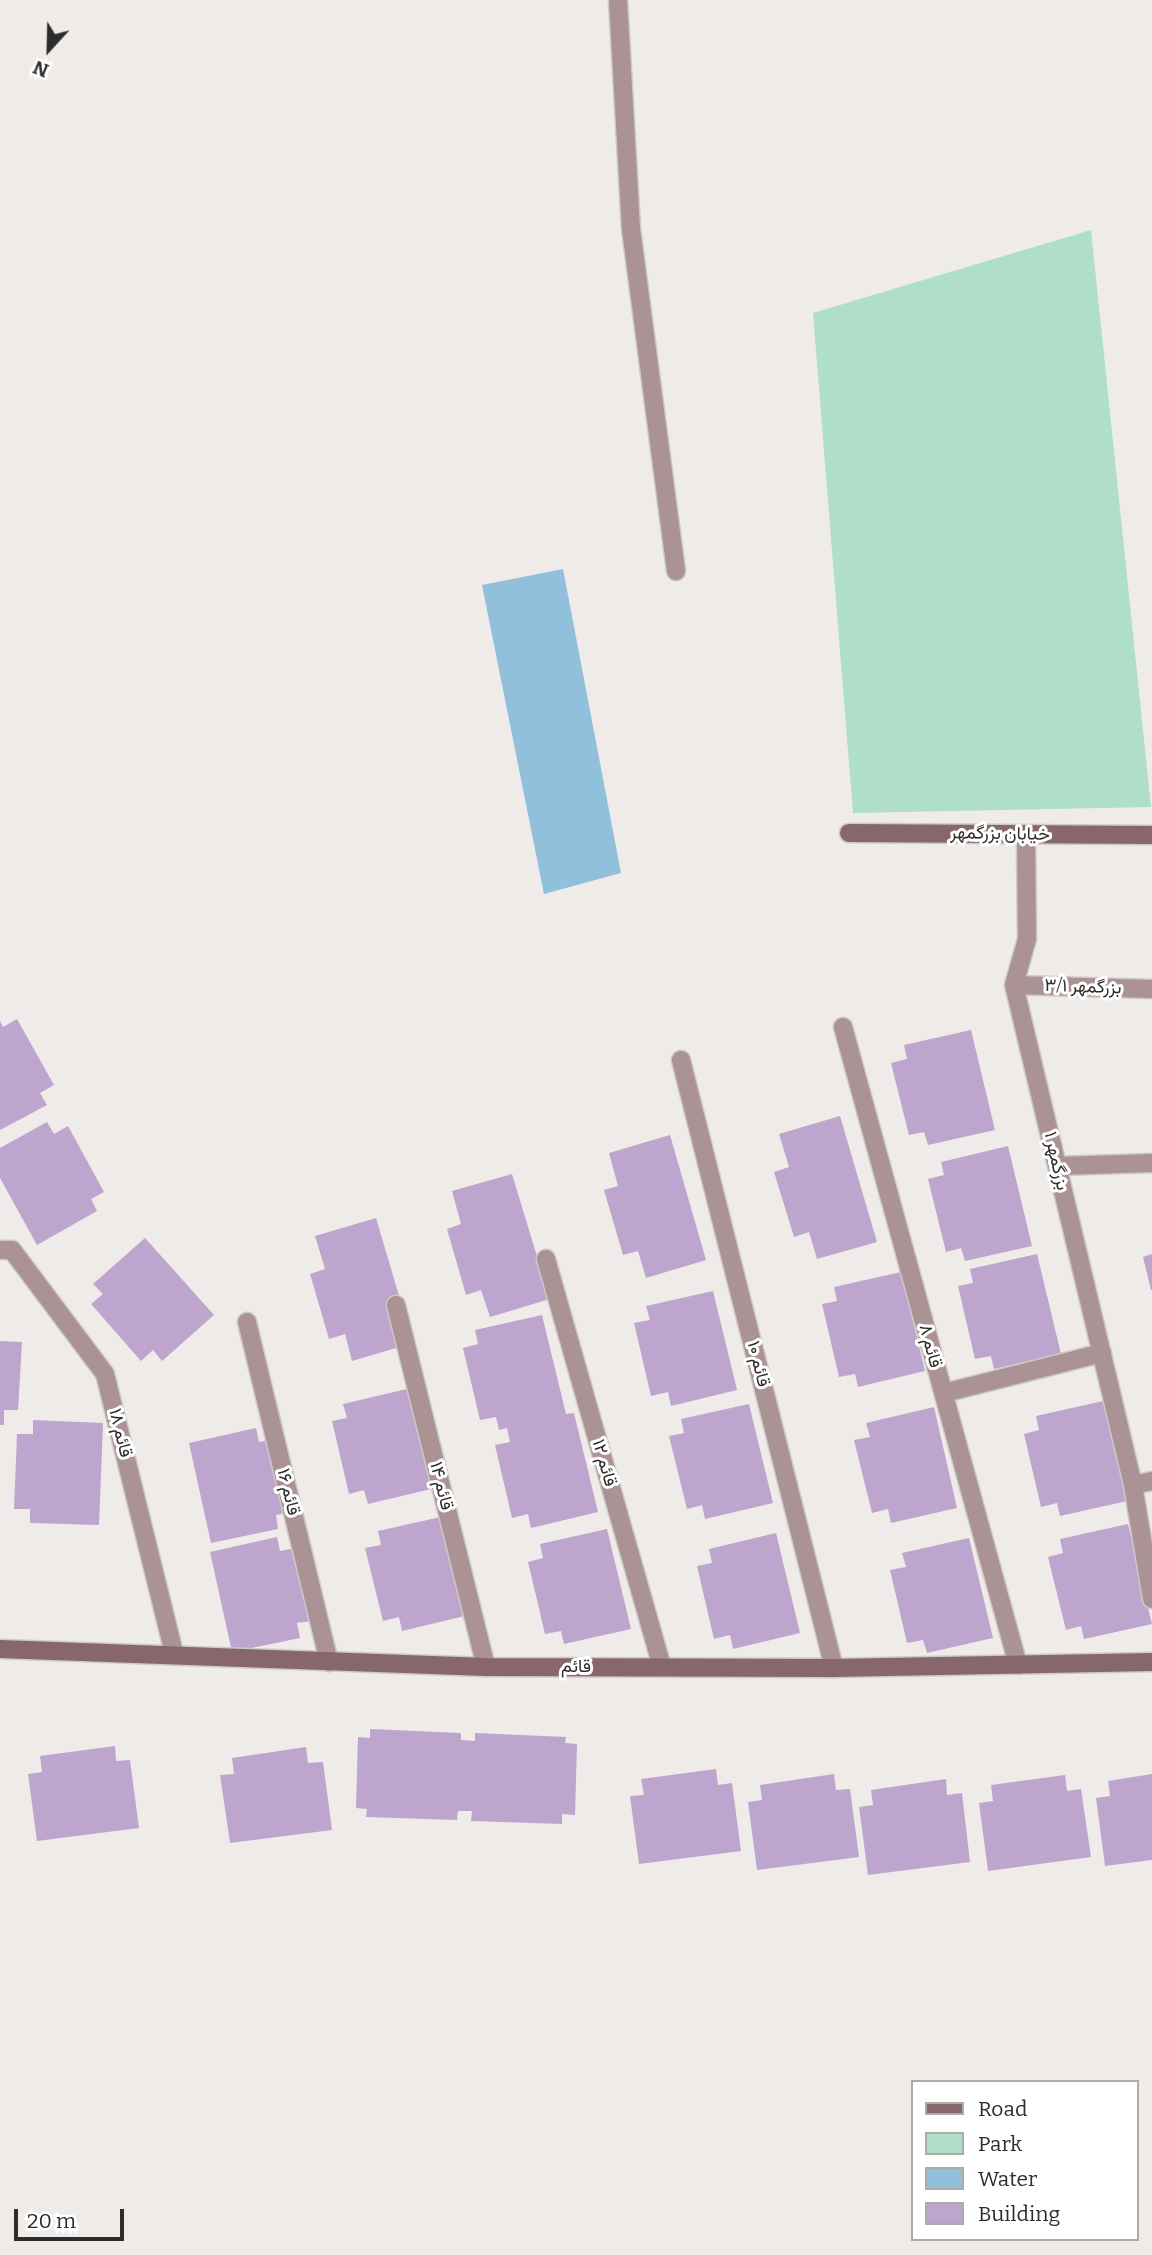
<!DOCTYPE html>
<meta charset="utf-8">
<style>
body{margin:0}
#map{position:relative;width:1152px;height:2255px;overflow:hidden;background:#efebe9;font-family:Bitter,serif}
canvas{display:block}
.legend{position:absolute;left:911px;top:2080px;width:228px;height:161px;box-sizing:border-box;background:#fff;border:2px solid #ababaa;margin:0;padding:9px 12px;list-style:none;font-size:21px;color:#2e2d2b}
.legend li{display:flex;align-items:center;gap:14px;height:35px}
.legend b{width:35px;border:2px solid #ababaa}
.north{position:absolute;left:14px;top:14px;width:70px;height:70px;-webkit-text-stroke:5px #fff;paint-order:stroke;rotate:202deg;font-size:19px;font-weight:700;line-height:28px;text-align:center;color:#2e2d2b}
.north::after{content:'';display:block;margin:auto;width:24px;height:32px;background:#2e2d2b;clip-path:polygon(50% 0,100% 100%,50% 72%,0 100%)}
.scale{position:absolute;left:14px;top:2209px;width:110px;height:32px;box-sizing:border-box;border:4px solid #2e2d2b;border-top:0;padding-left:9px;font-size:21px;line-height:24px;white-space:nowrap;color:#2e2d2b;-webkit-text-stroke:5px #fff;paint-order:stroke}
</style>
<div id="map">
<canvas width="1152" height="2255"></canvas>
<ul class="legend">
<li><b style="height:9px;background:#88676c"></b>Road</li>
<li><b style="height:19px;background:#afdfc8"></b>Park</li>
<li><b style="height:19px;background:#90c0db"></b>Water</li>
<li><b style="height:19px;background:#bea5cd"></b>Building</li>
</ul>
<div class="north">N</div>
<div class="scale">20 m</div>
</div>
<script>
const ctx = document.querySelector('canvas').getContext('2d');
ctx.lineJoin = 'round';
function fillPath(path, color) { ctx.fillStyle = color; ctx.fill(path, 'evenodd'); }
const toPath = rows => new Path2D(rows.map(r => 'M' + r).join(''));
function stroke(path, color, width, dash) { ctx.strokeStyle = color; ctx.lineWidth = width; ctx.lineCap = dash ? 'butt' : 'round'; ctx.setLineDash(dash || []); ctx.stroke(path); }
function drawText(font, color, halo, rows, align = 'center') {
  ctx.font = font + ' Bitter,Vazirmatn,serif'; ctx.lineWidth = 6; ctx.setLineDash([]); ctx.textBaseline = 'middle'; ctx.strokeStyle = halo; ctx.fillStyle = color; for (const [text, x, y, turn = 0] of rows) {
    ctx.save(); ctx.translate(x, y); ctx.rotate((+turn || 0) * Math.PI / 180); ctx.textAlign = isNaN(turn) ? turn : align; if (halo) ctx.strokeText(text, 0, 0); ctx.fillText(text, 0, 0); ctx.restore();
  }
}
const green = toPath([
 [1091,230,1151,807,853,813,813,313]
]);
const water = toPath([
 [563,569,621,873,544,894,482,585]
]);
const building = toPath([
 [17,1019,54,1085,40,1093,47,1105,0,1130,0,1021,3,1027],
 [971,1030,995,1130,928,1145,924,1132,909,1135,891,1063,907,1059,904,1045],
 [840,1116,877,1242,817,1259,809,1232,794,1237,774,1172,789,1167,779,1134],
 [47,1122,54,1134,68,1126,104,1192,91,1199,97,1211,37,1245,0,1178,0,1148],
 [670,1135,706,1260,646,1278,638,1251,623,1255,604,1190,618,1186,609,1153],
 [1008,1146,1032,1246,965,1261,961,1248,946,1252,928,1179,944,1175,941,1162],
 [512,1174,550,1299,490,1317,481,1290,466,1295,447,1229,461,1224,452,1191],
 [376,1218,413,1343,352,1361,345,1334,329,1339,310,1274,325,1269,315,1236],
 [145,1238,214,1315,162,1361,153,1350,141,1361,91,1304,103,1294,93,1284],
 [1037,1254,1061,1354,994,1369,991,1356,975,1359,958,1286,973,1283,970,1269],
 [1152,1254,1152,1290,1151,1290,1143,1257],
 [901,1272,925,1371,858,1387,855,1374,839,1377,822,1304,837,1301,834,1287],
 [713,1291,737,1390,671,1406,668,1392,651,1396,634,1323,650,1320,646,1306],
 [542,1315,566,1414,574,1413,598,1512,531,1528,528,1514,512,1518,495,1445,510,1442,507,1428,499,1430,496,1417,480,1420,463,1348,478,1344,475,1330],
 [0,1341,22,1342,18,1410,4,1410,4,1425,0,1425],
 [411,1388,435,1488,368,1504,364,1490,349,1494,332,1421,347,1418,343,1404],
 [1103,1401,1127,1501,1060,1516,1057,1503,1041,1507,1024,1434,1039,1430,1036,1416],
 [749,1404,773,1503,705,1519,702,1505,687,1509,669,1436,684,1433,681,1419],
 [934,1407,957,1508,891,1523,888,1509,872,1513,854,1440,870,1437,866,1423],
 [33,1420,103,1423,99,1525,30,1523,30,1509,14,1509,17,1434,33,1434],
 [256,1428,259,1442,274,1439,291,1512,276,1515,278,1529,211,1543,189,1443],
 [445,1516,469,1615,402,1631,399,1617,383,1621,365,1548,381,1545,378,1531],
 [1128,1524,1152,1624,1084,1639,1081,1626,1066,1630,1048,1557,1063,1553,1060,1539],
 [607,1529,631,1629,564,1644,561,1631,545,1634,528,1562,543,1558,540,1544],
 [776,1533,800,1633,733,1649,730,1635,714,1639,697,1566,712,1563,709,1549],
 [277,1537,280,1551,296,1548,312,1621,297,1623,300,1638,232,1652,210,1552],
 [969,1538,993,1638,927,1653,923,1640,907,1643,890,1570,906,1567,902,1553],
 [370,1729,461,1733,461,1740,475,1741,475,1733,566,1737,565,1743,577,1744,575,1815,562,1814,562,1824,471,1821,472,1811,458,1811,457,1820,366,1817,367,1809,356,1808,358,1737,370,1738],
 [115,1746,116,1761,130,1760,139,1828,37,1841,28,1774,42,1772,40,1756],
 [306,1747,308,1763,323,1762,332,1830,230,1843,220,1775,234,1774,232,1758],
 [716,1769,718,1785,732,1783,741,1851,639,1864,630,1796,644,1795,641,1779],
 [834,1774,836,1790,850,1789,859,1857,757,1870,748,1802,762,1800,760,1785],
 [1152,1774,1152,1860,1105,1866,1096,1798,1110,1796,1108,1781],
 [1065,1775,1067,1791,1081,1789,1091,1857,988,1871,979,1803,993,1801,991,1785],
 [946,1779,947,1795,962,1793,970,1862,868,1875,859,1807,873,1805,871,1790]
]);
const street = toPath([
 [618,0,631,229,676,571],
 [1026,834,1027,939,1014,985,1133,1485,1152,1599],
 [1014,985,1152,989],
 [843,1027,1018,1665],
 [681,1060,834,1668],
 [1058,1166,1152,1163],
 [0,1250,12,1250,105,1374,174,1653],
 [546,1259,662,1667],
 [396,1305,486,1667],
 [247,1322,329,1662],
 [944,1393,1102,1353],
 [1133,1485,1152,1481]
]);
const secondary = toPath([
 [849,833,1152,835],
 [0,1649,486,1667,834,1668,1152,1662]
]);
const streetNames = [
 ["خیابان بزرگمهر",1000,834,1],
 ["بزرگمهر ۳/۱",1083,987,2],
 ["بزرگمهر ۱",1056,1161,77],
 ["قائم ۸",930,1346,75],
 ["قائم ۱۰",758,1364,76],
 ["قائم ۱۸",120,1433,76],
 ["قائم ۱۲",604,1463,74],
 ["قائم ۱۴",441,1486,76],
 ["قائم ۱۶",288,1492,76],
 ["قائم",576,1667]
];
fillPath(green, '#afdfc8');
fillPath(water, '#90c0db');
fillPath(building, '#bea5cd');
stroke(street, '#ccc9c7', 21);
stroke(secondary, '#ccc9c7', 21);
stroke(street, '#aa9295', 18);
stroke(secondary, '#88676c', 18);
drawText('18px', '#2e2d2b', '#fff', streetNames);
</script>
